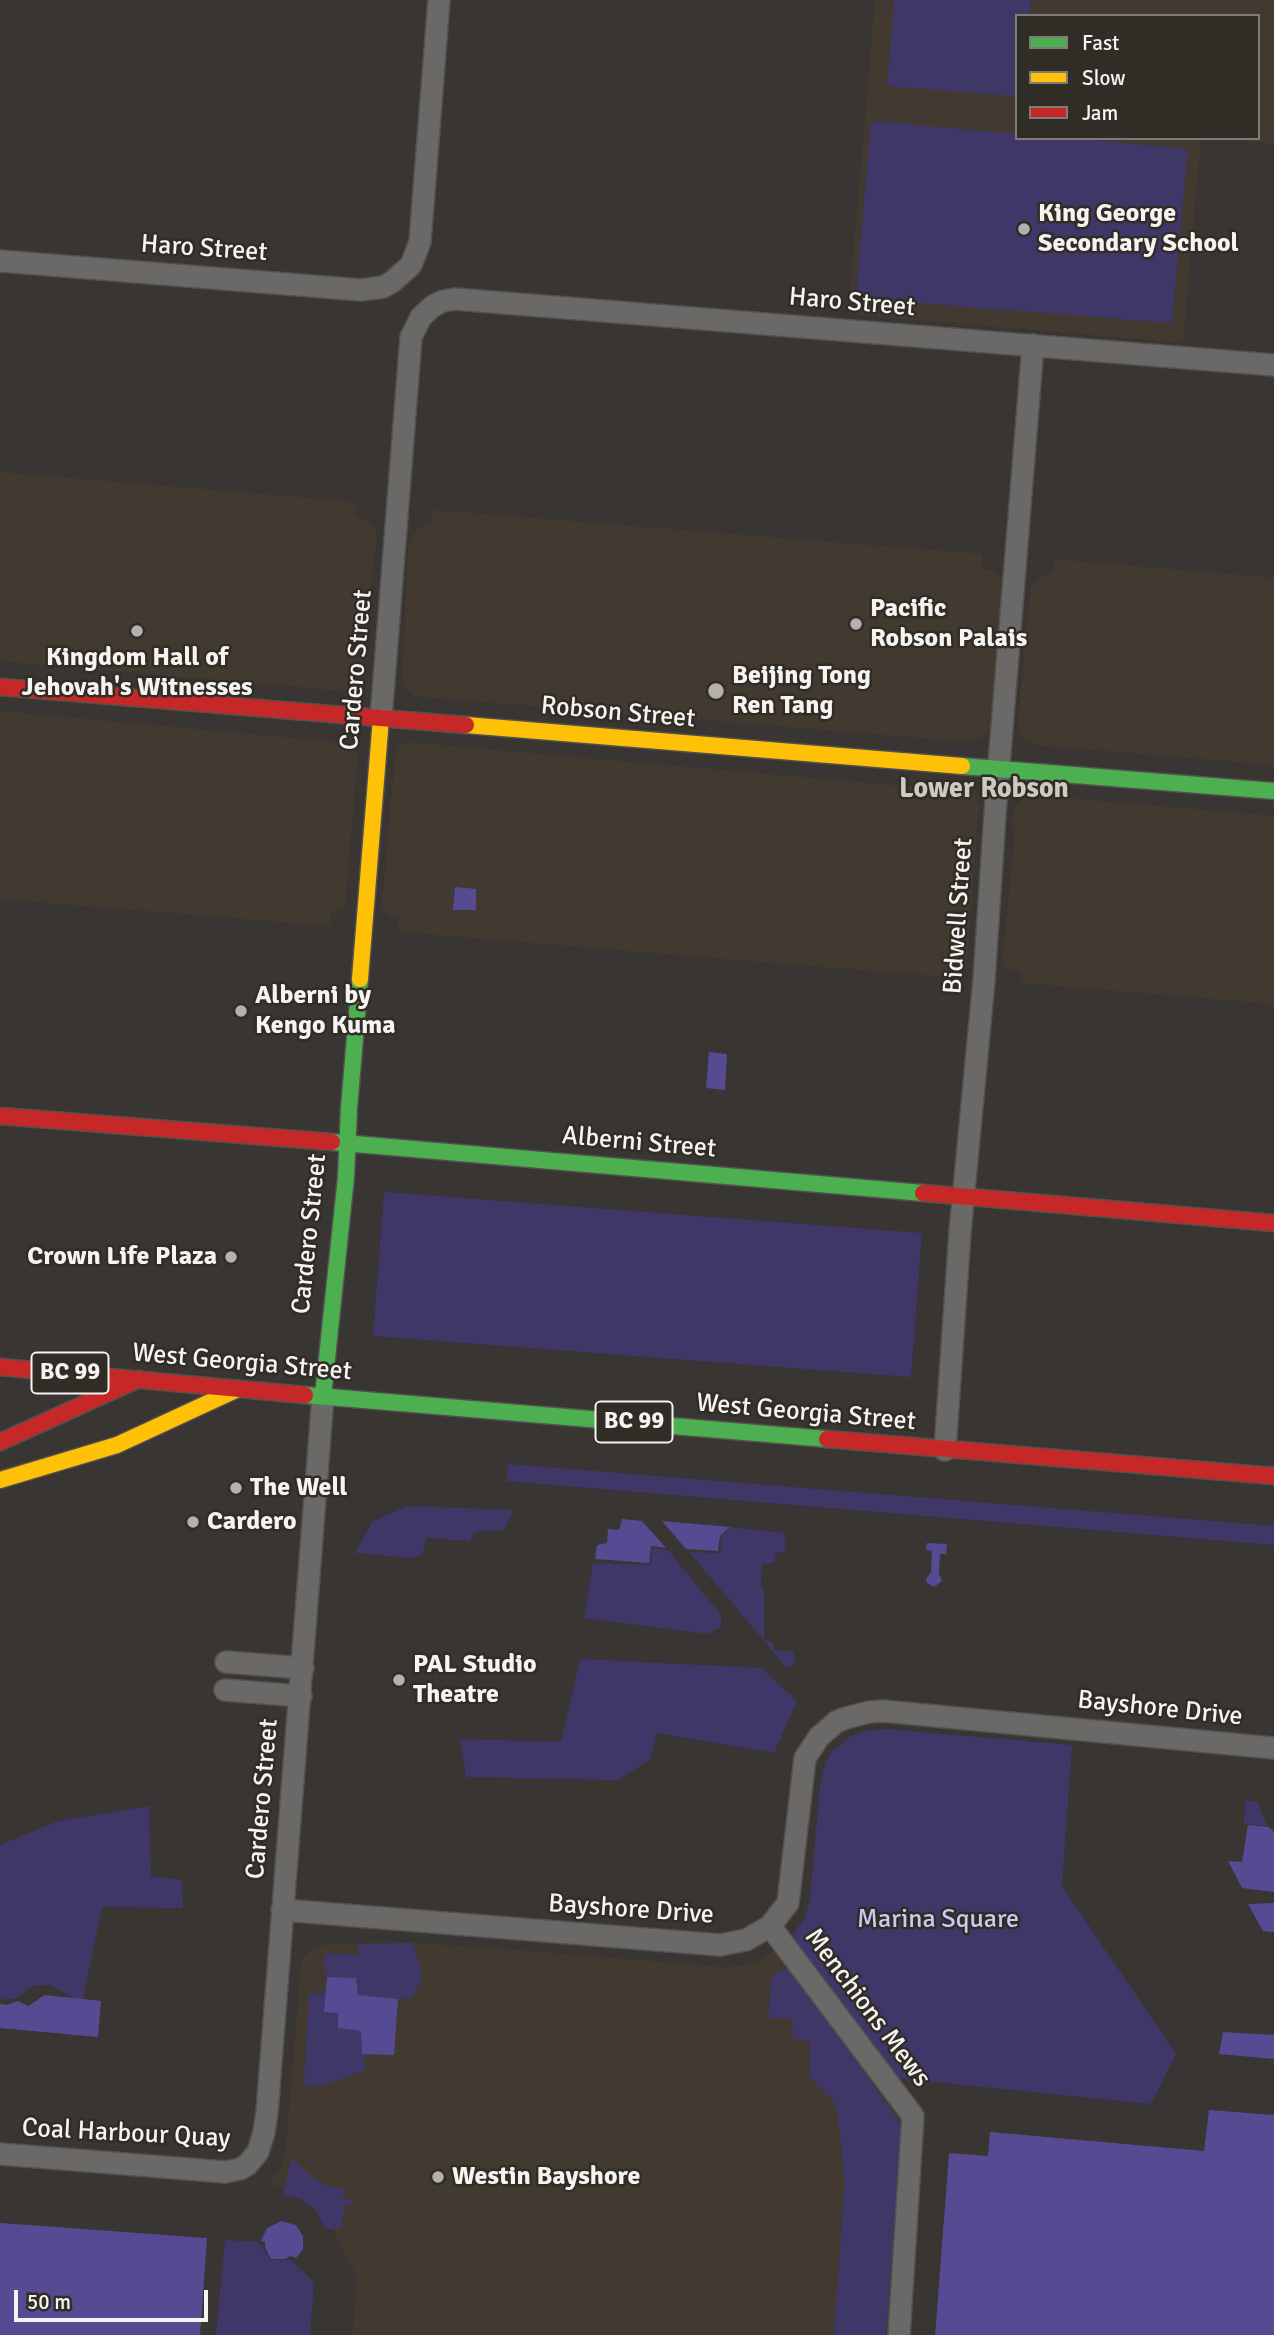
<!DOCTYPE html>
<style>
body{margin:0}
#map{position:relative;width:1274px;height:2335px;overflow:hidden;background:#383532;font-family:Signika,sans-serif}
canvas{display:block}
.legend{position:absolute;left:1015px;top:14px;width:245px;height:126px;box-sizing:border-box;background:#302c26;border:2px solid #7f7c77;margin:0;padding:9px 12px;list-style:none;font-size:21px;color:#f6f3f0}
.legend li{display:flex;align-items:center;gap:14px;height:35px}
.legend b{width:35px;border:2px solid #7f7c77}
.scale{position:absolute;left:14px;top:2290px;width:194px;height:32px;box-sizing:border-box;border:4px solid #f6f3f0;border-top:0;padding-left:9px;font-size:21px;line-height:24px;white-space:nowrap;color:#f6f3f0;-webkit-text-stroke:5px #302c26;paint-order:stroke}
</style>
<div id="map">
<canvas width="1274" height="2335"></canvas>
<ul class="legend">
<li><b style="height:9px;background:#4caf50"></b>Fast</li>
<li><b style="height:9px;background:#ffc107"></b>Slow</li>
<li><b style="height:9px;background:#c62828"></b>Jam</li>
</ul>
<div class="scale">50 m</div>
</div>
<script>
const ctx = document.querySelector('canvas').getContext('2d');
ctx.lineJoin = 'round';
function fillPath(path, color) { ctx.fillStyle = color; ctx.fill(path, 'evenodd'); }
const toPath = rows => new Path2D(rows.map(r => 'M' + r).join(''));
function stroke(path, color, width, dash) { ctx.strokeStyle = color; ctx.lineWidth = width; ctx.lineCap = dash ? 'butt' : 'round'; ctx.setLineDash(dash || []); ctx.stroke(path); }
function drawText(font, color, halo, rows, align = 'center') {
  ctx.font = font + ' Signika,sans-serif'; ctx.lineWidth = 5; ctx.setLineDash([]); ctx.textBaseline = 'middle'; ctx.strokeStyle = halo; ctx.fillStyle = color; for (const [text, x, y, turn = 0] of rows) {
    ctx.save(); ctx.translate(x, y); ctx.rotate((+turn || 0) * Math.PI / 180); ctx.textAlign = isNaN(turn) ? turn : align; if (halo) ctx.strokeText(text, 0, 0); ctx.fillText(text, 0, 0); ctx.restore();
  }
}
const built = toPath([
 [875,0,1274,0,1274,144,1221,138,1258,138,1258,16,1017,16,1017,138,1201,138,1183,343,848,314],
 [0,472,356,502,355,515,370,523,377,532,361,683,353,690,344,691,0,661],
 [433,510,982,554,982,569,991,570,1004,578,992,726,984,736,968,742,413,696,406,690,402,680,408,547,413,534,424,525,432,524],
 [1055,559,1274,578,1274,765,1034,745,1023,739,1018,726,1030,587,1040,578,1054,573],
 [0,711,349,743,356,750,358,756,345,906,340,911,332,912,329,926,0,899],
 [405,742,971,792,977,798,979,807,967,958,962,962,948,963,947,977,399,932,399,919,387,915,382,908,395,755,400,746],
 [1033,795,1274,816,1274,1004,1021,983,1021,971,1006,969,1002,965,1015,829,1012,826,1013,812,1015,806,1022,799],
 [333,1943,413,1943,478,1947,723,1967,748,1965,760,1960,779,1948,904,2123,889,2335,352,2335,357,2275,323,2213,306,2199,288,2193,269,2182,278,2172,283,2160,287,2137,301,1961,305,1955,313,1948]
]);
const green = toPath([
 [894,0,1031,0,1030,16,1017,16,1017,96,887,86],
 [871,121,1017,134,1017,138,1071,138,1188,149,1172,323,856,298],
 [384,1192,922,1233,911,1377,373,1336],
 [508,1464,1274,1526,1274,1545,506,1481],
 [407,1506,514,1510,504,1530,474,1532,470,1541,427,1538,422,1554,412,1558,355,1553,372,1522],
 [730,1527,784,1533,786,1552,776,1553,774,1563,762,1564,761,1589,764,1589,764,1639,772,1642,775,1650,793,1651,795,1665,786,1667,689,1552,720,1553,722,1536],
 [652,1548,668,1550,721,1615,721,1627,708,1634,584,1618,593,1563,650,1565],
 [580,1659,762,1668,797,1701,774,1753,656,1733,651,1759,618,1780,466,1777,460,1739,561,1742],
 [885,1729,1072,1745,1062,1886,1176,2054,1151,2104,895,2078,789,1939,804,1919,810,1900,820,1785,826,1762,831,1753,849,1737,861,1732],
 [1245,1800,1258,1802,1267,1826,1244,1824],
 [149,1806,151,1876,182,1880,183,1908,102,1907,82,2003,51,1985,33,1986,16,1998,0,2000,0,1845,58,1821],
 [413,1943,422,1973,419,1985,411,1998,398,1999,357,1995,356,1978,327,1977,323,1965,326,1953,359,1955,358,1944],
 [780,1970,794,1971,901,2125,886,2335,834,2335,845,2178,836,2104,809,2076,810,2041,793,2039,792,2019,768,2018,772,1977],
 [326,1993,324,2012,339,2013,361,2030,362,2053,365,2054,365,2070,322,2086,304,2085,309,1994],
 [291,2158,316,2180,326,2186,345,2188,343,2199,353,2200,352,2205,345,2205,341,2229,326,2229,316,2211,302,2199,283,2195],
 [225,2240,258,2242,271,2260,291,2260,314,2282,310,2335,216,2335]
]);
const water = toPath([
 [455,887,476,889,476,910,453,910],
 [709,1052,727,1054,725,1090,706,1088],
 [622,1519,642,1521,666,1548,651,1546,649,1563,595,1559,597,1545,607,1543,608,1529,619,1530],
 [662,1521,730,1527,720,1536,718,1551,686,1549],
 [927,1543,947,1544,946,1554,940,1554,939,1573,942,1581,934,1587,927,1583,926,1579,931,1572,932,1551,926,1550],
 [1248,1825,1269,1827,1274,1832,1274,1892,1242,1888,1228,1861,1242,1862],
 [1274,1903,1274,1932,1263,1931,1248,1904],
 [327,1977,356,1978,358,1995,398,1999,394,2055,362,2054,361,2031,338,2028,338,2013,324,2012],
 [45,1995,101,2001,98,2037,0,2028,0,2004,7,2005,18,2001,28,2006],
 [1223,2032,1274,2035,1274,2059,1219,2054],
 [1209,2110,1274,2115,1274,2335,935,2335,949,2153,988,2156,990,2132,1204,2151],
 [281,2221,296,2225,303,2236,303,2249,296,2258,291,2256,285,2259,271,2259,265,2247,265,2242,261,2241,267,2228],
 [0,2223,207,2238,200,2335,0,2335]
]);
const street = toPath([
 [0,261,361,290,383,287,392,282,411,265,420,242,439,0],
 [381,718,411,337,421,317,433,306,443,301,455,299,1274,365],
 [945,1450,960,1232,984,980,995,814,1033,345],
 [226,1662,303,1668],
 [225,1690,301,1696],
 [282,1910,720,1945,746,1940,770,1926,788,1903,805,1758,819,1737,836,1722,846,1718,869,1712,883,1711,1274,1748],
 [770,1926,913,2116,899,2335],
 [0,2154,225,2172,240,2169,247,2165,258,2152,264,2132,267,2112,323,1396]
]);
const fast = toPath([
 [962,766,1274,791],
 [332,1142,923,1193],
 [305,1395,827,1439],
 [323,1396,346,1177,349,1108,360,979]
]);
const slow = toPath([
 [466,725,962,766],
 [360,979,381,718],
 [0,1480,117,1445,238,1389]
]);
const jam = toPath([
 [0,687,466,725],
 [0,1116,332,1142],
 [923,1193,1274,1223],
 [0,1367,305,1395],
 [827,1439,1274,1476],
 [0,1442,139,1379]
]);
const markers = [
 [1024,229,7,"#b4b0ae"],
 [856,624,7,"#b4b0ae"],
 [137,631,7,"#b4b0ae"],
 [716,691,9,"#b4b0ae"],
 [241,1011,7,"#b4b0ae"],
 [231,1257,7,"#b4b0ae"],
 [236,1488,7,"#b4b0ae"],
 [193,1522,7,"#b4b0ae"],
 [399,1680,7,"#b4b0ae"],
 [438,2177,7,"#b4b0ae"]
];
const shields = [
 [70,1373,77],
 [634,1422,77]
];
const shieldNames = [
 ["BC 99",70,1373],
 ["BC 99",634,1422]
];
const poiNames = [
 ["King George",1038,214],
 ["Secondary School",1038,244],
 ["Pacific",870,609],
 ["Robson Palais",870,639],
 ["Kingdom Hall of",137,658,"center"],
 ["Jehovah's Witnesses",137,688,"center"],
 ["Beijing Tong",732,676],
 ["Ren Tang",732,706],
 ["Alberni by",255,996],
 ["Kengo Kuma",255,1026],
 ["Crown Life Plaza",217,1257,"right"],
 ["The Well",250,1488],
 ["Cardero",207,1522],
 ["PAL Studio",413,1665],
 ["Theatre",413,1695],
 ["Westin Bayshore",452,2177]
];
const streetNames = [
 ["Haro Street",204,249,4],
 ["Haro Street",852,303,5],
 ["Cardero Street",357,670,-85],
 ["Robson Street",618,713,5],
 ["Bidwell Street",959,916,-86],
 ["Alberni Street",639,1143,5],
 ["Cardero Street",310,1234,-84],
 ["West Georgia Street",242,1363,5],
 ["West Georgia Street",806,1413,5],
 ["Bayshore Drive",1160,1709,6],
 ["Cardero Street",263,1799,-85],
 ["Bayshore Drive",631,1910,4],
 ["Menchions Mews",867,2008,53],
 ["Coal Harbour Quay",126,2134,3]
];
const parkNames = [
 ["Marina Square",938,1920]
];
const neighbourhoodNames = [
 ["Lower Robson",984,790]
];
fillPath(built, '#423a30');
fillPath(green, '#3f3768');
fillPath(water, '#564b92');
stroke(street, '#53514e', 24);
stroke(fast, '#53514e', 19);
stroke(slow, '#53514e', 19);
stroke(jam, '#53514e', 19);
stroke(street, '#6b6967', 21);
stroke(fast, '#4caf50', 16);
stroke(slow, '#ffc107', 16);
stroke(jam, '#c62828', 16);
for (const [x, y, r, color] of markers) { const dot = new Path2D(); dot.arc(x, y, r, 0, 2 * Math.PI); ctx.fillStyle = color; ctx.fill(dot); stroke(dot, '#302c26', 2.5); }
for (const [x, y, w] of shields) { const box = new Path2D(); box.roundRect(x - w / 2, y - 20.5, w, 41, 5); ctx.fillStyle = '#302c26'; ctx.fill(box); stroke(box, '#f6f3f0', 2); }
drawText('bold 24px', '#f6f3f0', null, shieldNames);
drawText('bold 26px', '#f6f3f0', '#302c26', poiNames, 'left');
drawText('26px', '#f6f3f0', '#302c26', streetNames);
drawText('26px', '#cbc8f4', '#302c26', parkNames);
drawText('bold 28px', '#cfc9c2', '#302c26', neighbourhoodNames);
</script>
